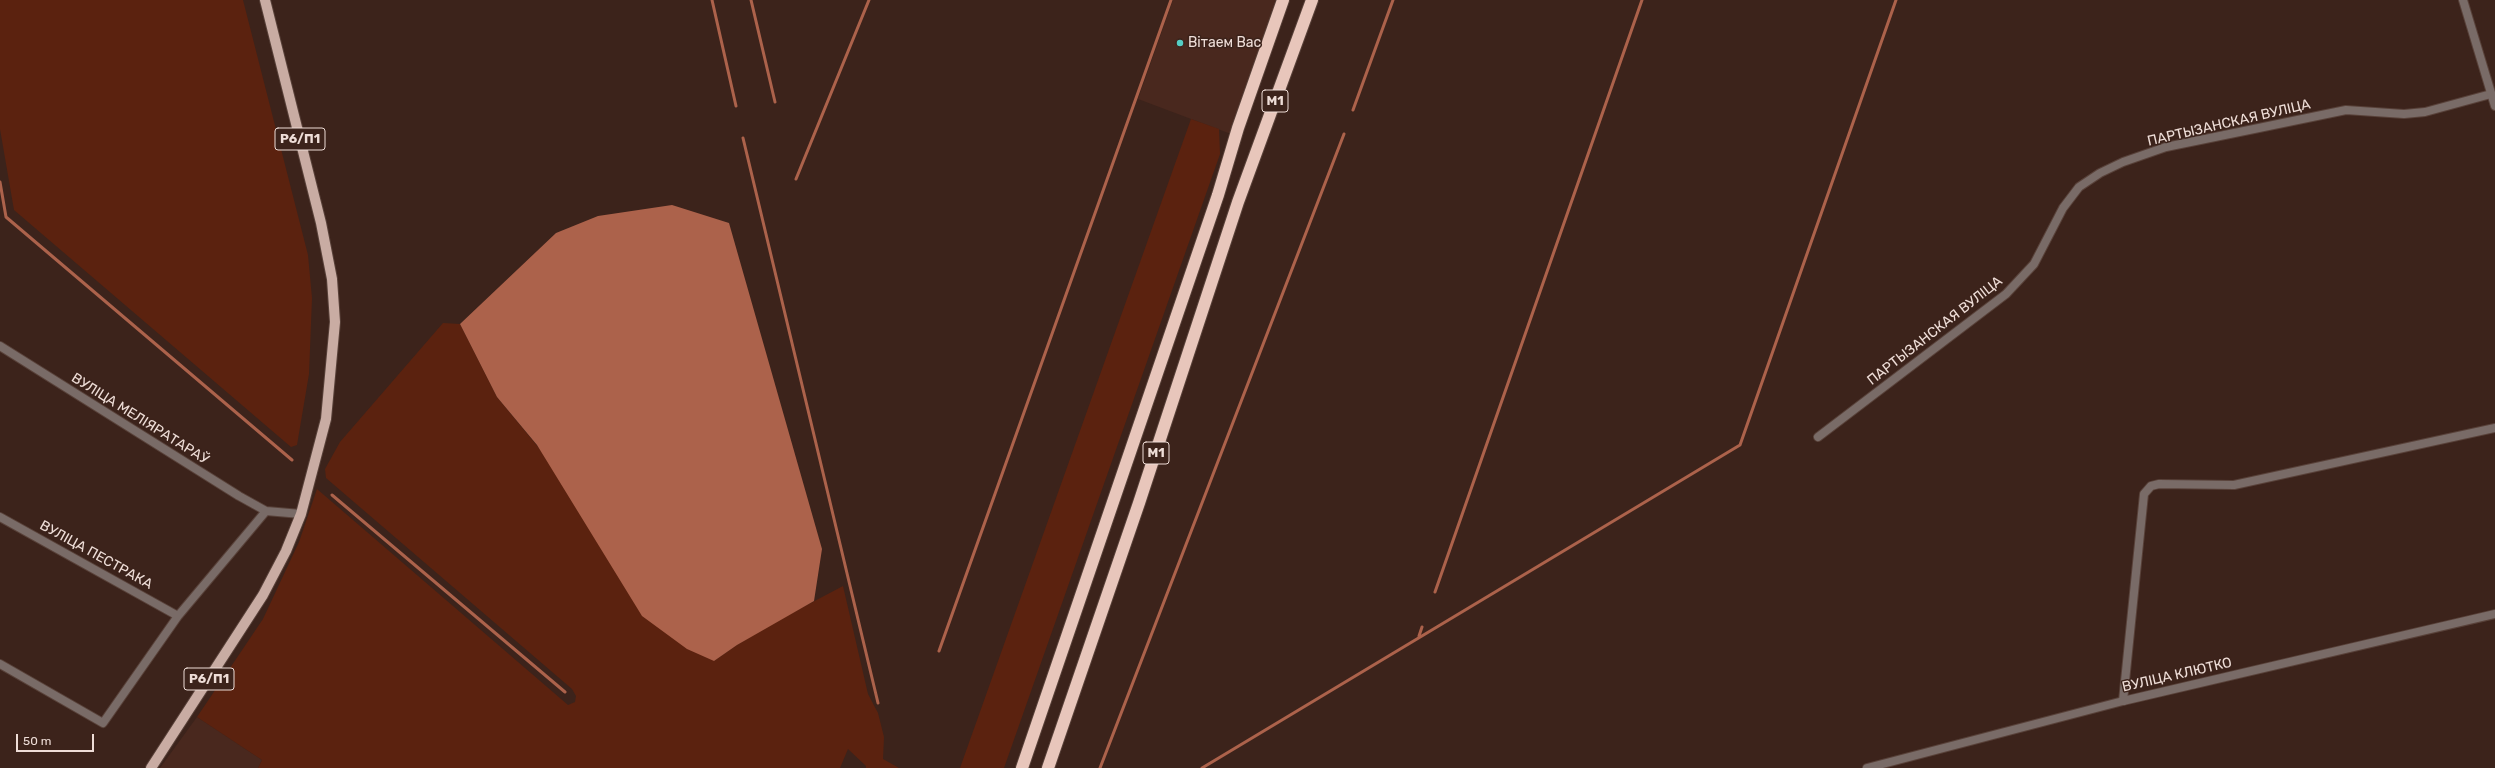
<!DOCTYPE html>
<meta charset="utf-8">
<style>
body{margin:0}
#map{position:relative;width:2495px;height:768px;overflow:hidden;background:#3c231b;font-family:Rubik,sans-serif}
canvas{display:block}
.scale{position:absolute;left:16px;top:734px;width:78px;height:18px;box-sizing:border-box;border:2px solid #eeddd7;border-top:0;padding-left:5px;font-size:12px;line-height:14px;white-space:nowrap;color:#eeddd7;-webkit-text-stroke:3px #3c231b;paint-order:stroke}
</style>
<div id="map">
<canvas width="2495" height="768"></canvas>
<div class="scale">50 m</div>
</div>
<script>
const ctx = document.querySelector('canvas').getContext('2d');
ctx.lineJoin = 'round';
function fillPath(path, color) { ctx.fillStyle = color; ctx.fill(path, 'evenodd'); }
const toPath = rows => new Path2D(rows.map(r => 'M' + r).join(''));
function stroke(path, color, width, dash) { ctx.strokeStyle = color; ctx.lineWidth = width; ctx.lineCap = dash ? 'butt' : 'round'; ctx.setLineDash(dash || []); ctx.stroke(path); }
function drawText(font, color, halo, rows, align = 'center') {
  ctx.font = font + ' Rubik,sans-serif'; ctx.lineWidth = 3; ctx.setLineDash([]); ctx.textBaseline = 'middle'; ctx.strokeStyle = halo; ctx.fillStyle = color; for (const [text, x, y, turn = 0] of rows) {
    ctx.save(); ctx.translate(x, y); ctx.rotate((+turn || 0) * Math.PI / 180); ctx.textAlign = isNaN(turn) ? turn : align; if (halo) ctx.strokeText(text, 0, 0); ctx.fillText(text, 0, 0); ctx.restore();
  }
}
const built = toPath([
 [1173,0,1276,0,1231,134,1138,99],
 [197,717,262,760,258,768,160,768]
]);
const green = toPath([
 [0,0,243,0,308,255,312,298,309,374,297,445,291,447,14,210,0,129],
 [1191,119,1219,129,1220,154,1004,768,960,768],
 [443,323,460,324,497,397,714,661,737,645,771,624,843,586,868,694,878,713,884,737,883,759,899,768,866,768,866,766,848,749,840,768,258,768,262,760,197,717,263,619,299,542,317,489,568,705,575,702,576,696,572,689,326,478,325,469,340,442]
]);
const water = toPath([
 [672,205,729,223,822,549,814,601,737,645,714,661,687,649,642,616,537,445,497,397,460,324,556,233,598,216]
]);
const stream = toPath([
 [712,0,736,106],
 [751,0,775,102],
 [1353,110,1393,0],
 [743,138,878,703],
 [796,179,869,0],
 [0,182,6,217,292,460],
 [332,495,565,692],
 [1435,592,1642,0],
 [1419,636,1422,627],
 [939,651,1171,0],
 [1100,768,1344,134],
 [1202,768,1740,445,1896,0]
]);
const minor = toPath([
 [0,346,239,496,266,511,301,514],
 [1818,437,2006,294,2034,264,2063,208,2079,187,2100,173,2123,162,2166,147,2254,129,2346,110,2404,114,2425,112,2491,94],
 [0,517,178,616],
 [0,664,103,723,178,616,266,511],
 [2123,701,2144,494,2151,486,2159,484,2234,485,2495,428]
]);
const tertiary = toPath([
 [2463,0,2495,106],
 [1867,768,2123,701,2495,614]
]);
const primary = toPath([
 [151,768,263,595,286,551,301,514,326,419,335,322,332,279,321,223,265,0]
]);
const motorway = toPath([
 [1022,768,1218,195,1238,128,1283,0],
 [1048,768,1139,503,1238,202,1312,0]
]);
const markers = [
 [1180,43,4,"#55cec4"]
];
const shields = [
 [1275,101,26],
 [300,139,50],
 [1156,453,26],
 [209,679,50]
];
const shieldNames = [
 ["М1",1275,101],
 ["Р6/П1",300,139],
 ["М1",1156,453],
 ["Р6/П1",209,679]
];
const poiNames = [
 ["Вітаем Вас",1188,43]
];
const streetNames = [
 ["ПАРТЫЗАНСКАЯ ВУЛІЦА",2229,123,-13],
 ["ПАРТЫЗАНСКАЯ ВУЛІЦА",1935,331,-38],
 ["ВУЛІЦА МЕЛІЯРАТАРАЎ",140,419,32],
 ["ВУЛІЦА ПЕСТРАКА",96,555,29],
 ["ВУЛІЦА КЛЮТКО",2177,675,-13]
];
fillPath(built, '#49281e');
fillPath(green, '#5b220f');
fillPath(water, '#ac624b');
stroke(stream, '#ac624b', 3);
stroke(minor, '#584139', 10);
stroke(tertiary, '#584139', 10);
stroke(primary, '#584139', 12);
stroke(motorway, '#584139', 14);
stroke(minor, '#796b67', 8);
stroke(tertiary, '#796b67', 8);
stroke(primary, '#c9aca3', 10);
stroke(motorway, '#e8c6bb', 12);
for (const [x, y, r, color] of markers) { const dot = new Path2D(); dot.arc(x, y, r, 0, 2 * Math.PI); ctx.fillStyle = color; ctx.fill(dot); stroke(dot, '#3c231b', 1.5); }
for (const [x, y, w] of shields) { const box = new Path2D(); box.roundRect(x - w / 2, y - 11, w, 22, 3); ctx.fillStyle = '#3c231b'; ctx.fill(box); stroke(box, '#eeddd7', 1); }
drawText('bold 13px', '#eeddd7', null, shieldNames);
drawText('14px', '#eeddd7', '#3c231b', poiNames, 'left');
drawText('14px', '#eeddd7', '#3c231b', streetNames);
</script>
